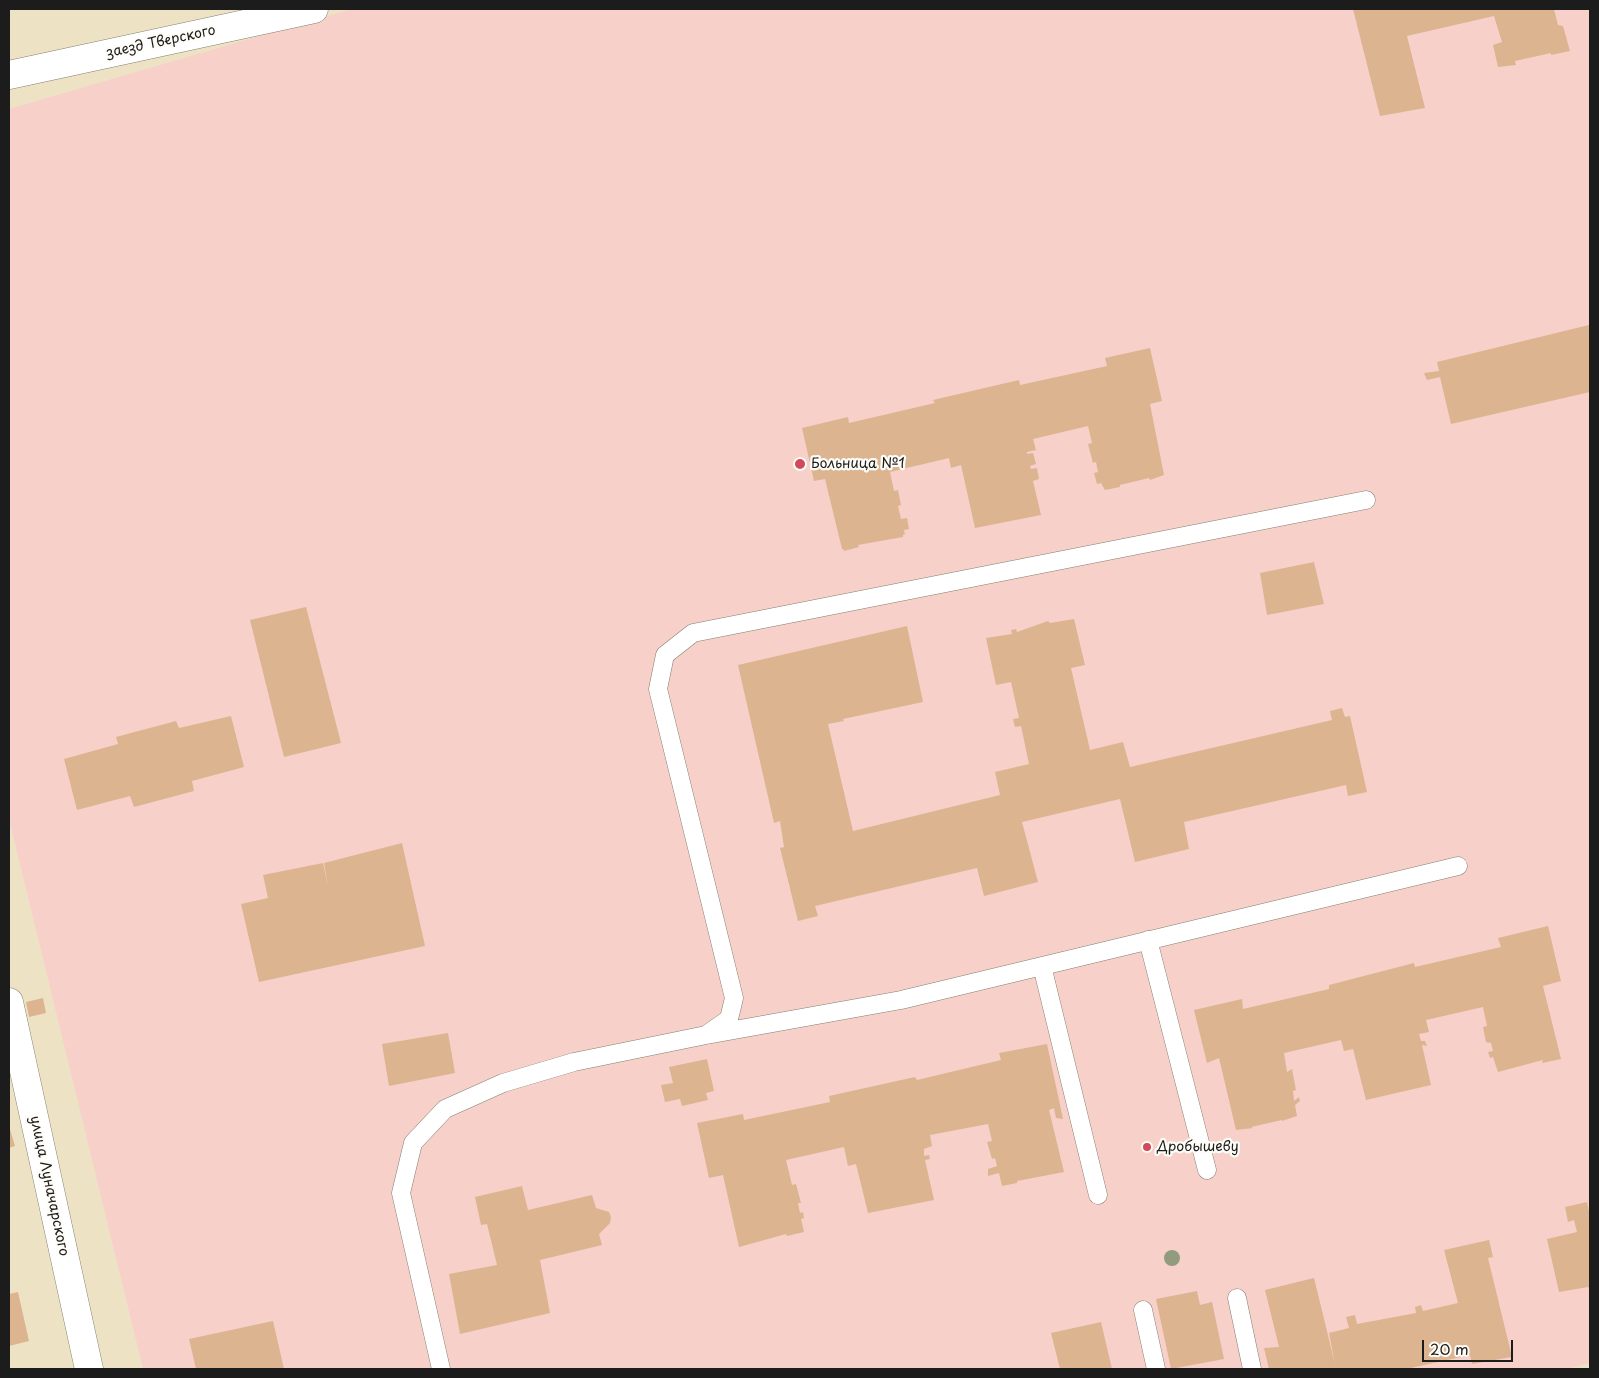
<!DOCTYPE html>
<meta charset="utf-8">
<style>
body{margin:0}
#map{position:relative;width:1599px;height:1378px;overflow:hidden;background:#ede3c4;font-family:"Playpen Sans",sans-serif}
canvas{display:block}
.frame{position:absolute;inset:0;border:10px solid #1c1c1c;pointer-events:none}
.scale{position:absolute;left:1422px;top:1340px;width:91px;height:22px;box-sizing:border-box;border:2px solid #1c1c1c;border-top:0;padding-left:6px;font-size:15px;line-height:18px;white-space:nowrap;color:#1c1c1c;-webkit-text-stroke:4px #fdfcf7;paint-order:stroke}
</style>
<div id="map">
<canvas width="1599" height="1378"></canvas>
<div class="frame"></div>
<div class="scale">20 m</div>
</div>
<script>
const ctx = document.querySelector('canvas').getContext('2d');
ctx.lineJoin = 'round';
function fillPath(path, color) { ctx.fillStyle = color; ctx.fill(path, 'evenodd'); }
const toPath = rows => new Path2D(rows.map(r => 'M' + r).join(''));
function stroke(path, color, width, dash) { ctx.strokeStyle = color; ctx.lineWidth = width; ctx.lineCap = dash ? 'butt' : 'round'; ctx.setLineDash(dash || []); ctx.stroke(path); }
function drawText(font, color, halo, rows, align = 'center') {
  ctx.font = font + ' "Playpen Sans",sans-serif'; ctx.lineWidth = 4.5; ctx.setLineDash([]); ctx.textBaseline = 'middle'; ctx.strokeStyle = halo; ctx.fillStyle = color; for (const [text, x, y, turn = 0] of rows) {
    ctx.save(); ctx.translate(x, y); ctx.rotate((+turn || 0) * Math.PI / 180); ctx.textAlign = isNaN(turn) ? turn : align; if (halo) ctx.strokeText(text, 0, 0); ctx.fillText(text, 0, 0); ctx.restore();
  }
}
const built = toPath([
 [352,9,1590,9,1590,1363,1565,1369,143,1369,9,819,9,109]
]);
const building = toPath([
 [1353,9,1554,9,1558,25,1563,26,1570,51,1551,55,1551,53,1515,61,1516,65,1498,67,1493,45,1502,42,1494,16,1407,36,1425,108,1380,116],
 [1589,325,1590,330,1590,392,1451,424,1440,377,1427,380,1424,373,1439,371,1437,362],
 [1150,348,1162,401,1150,404,1164,475,1150,480,1149,478,1120,485,1120,487,1105,490,1101,483,1097,484,1094,473,1098,472,1096,462,1093,463,1088,444,1092,443,1088,426,1033,439,1036,450,1027,452,1027,454,1033,453,1036,464,1030,466,1031,469,1037,468,1039,479,1033,481,1041,515,975,528,961,465,951,468,949,458,890,472,894,491,898,490,901,505,898,506,901,519,907,518,909,529,904,530,905,534,903,535,903,537,858,545,859,547,844,551,843,549,842,549,825,479,814,481,802,428,848,417,849,423,935,403,933,400,1019,380,1020,385,1107,366,1105,358],
 [1314,562,1324,604,1267,615,1260,573],
 [306,607,341,743,284,757,250,620],
 [1074,619,1085,665,1071,668,1090,750,1123,742,1130,767,1332,720,1330,711,1342,708,1345,717,1350,716,1367,792,1348,796,1346,785,1184,822,1189,849,1135,862,1120,799,1022,822,1038,882,984,896,977,868,815,906,818,916,798,921,780,848,784,847,780,821,774,823,738,665,907,626,923,702,843,719,844,721,828,724,853,831,1000,795,995,772,1029,764,1021,726,1015,727,1013,719,1019,718,1011,682,996,685,986,638,1012,634,1011,630,1016,629,1017,632,1048,621,1050,623],
 [231,716,244,767,192,781,194,791,134,807,130,796,77,810,64,759,118,744,116,737,176,721,179,728],
 [402,843,425,946,259,982,241,904,268,898,263,875,323,863,328,886,324,863],
 [1548,926,1561,981,1543,986,1561,1059,1542,1063,1543,1060,1498,1072,1493,1057,1490,1058,1488,1052,1493,1051,1491,1043,1486,1042,1483,1027,1487,1026,1483,1007,1426,1020,1429,1032,1419,1034,1421,1041,1425,1041,1427,1046,1422,1045,1431,1085,1366,1100,1353,1049,1344,1051,1341,1040,1284,1053,1287,1072,1292,1069,1296,1090,1293,1091,1294,1101,1299,1097,1300,1101,1295,1105,1297,1116,1282,1121,1282,1120,1251,1127,1253,1128,1236,1130,1219,1058,1207,1063,1194,1010,1242,999,1243,1009,1329,989,1329,985,1414,963,1415,967,1501,947,1498,938],
 [43,998,46,1013,29,1017,26,1002],
 [448,1033,455,1073,389,1086,382,1044],
 [1047,1044,1063,1119,1056,1118,1054,1108,1049,1110,1064,1172,1017,1181,1017,1183,1002,1186,999,1173,988,1176,988,1169,997,1166,995,1158,992,1159,987,1142,992,1141,988,1124,930,1135,932,1146,924,1149,924,1156,929,1155,930,1159,925,1160,934,1200,868,1213,856,1164,848,1166,844,1147,786,1160,792,1185,796,1184,801,1203,798,1203,800,1213,803,1212,804,1218,801,1219,804,1232,787,1236,786,1234,739,1247,723,1175,709,1178,697,1123,743,1114,744,1120,830,1102,829,1096,915,1077,917,1080,1001,1060,999,1053],
 [707,1059,714,1091,706,1093,708,1100,682,1106,680,1099,665,1102,661,1085,673,1083,669,1067],
 [9,1126,15,1146,9,1148],
 [522,1186,528,1210,592,1195,596,1208,609,1212,611,1217,610,1223,599,1234,602,1245,540,1260,550,1313,460,1334,449,1274,497,1265,487,1224,481,1225,475,1197],
 [1587,1202,1590,1216,1590,1289,1588,1287,1559,1292,1547,1239,1577,1232,1574,1220,1568,1222,1565,1207],
 [1489,1240,1493,1257,1488,1258,1512,1357,1472,1364,1470,1355,1406,1369,1269,1369,1264,1348,1279,1347,1265,1290,1314,1278,1335,1364,1329,1333,1349,1328,1346,1317,1355,1315,1357,1324,1416,1313,1415,1307,1421,1305,1423,1311,1458,1303,1444,1250],
 [1197,1291,1200,1305,1212,1302,1224,1359,1171,1369,1156,1299],
 [18,1292,29,1341,9,1346,9,1294],
 [273,1321,284,1369,196,1369,189,1339],
 [1101,1322,1112,1369,1060,1369,1051,1333]
]);
const service = toPath([
 [1148,940,1207,1170],
 [1042,966,1098,1195],
 [712,1034,901,1000,1458,866],
 [1237,1298,1252,1369],
 [1143,1310,1156,1369],
 [441,1369,401,1193,413,1143,445,1109,503,1083,574,1062,706,1035,729,1019,734,998,658,689,665,655,693,633,1366,500]
]);
const minor = toPath([
 [9,75,314,9],
 [9,1002,89,1369]
]);
const trees = [
 [1172,1258]
];
const markers = [
 [800,464,6,"#d1495b"],
 [1147,1147,5,"#d1495b"]
];
const streetNames = [
 ["заезд Тверского",161,42,-12],
 ["улица Луначарского",49,1186,78]
];
const poiNames = [
 ["Больница №1",811,464],
 ["Дробышеву",1157,1147]
];
fillPath(built, '#f7d0ca');
fillPath(building, '#ddb490');
stroke(service, '#848070', 19);
stroke(minor, '#848070', 29);
stroke(service, '#fff', 18);
stroke(minor, '#fff', 28);
ctx.fillStyle = '#919b7e';
for (const [x, y] of trees) { ctx.beginPath(); ctx.arc(x, y, 8, 0, 2 * Math.PI); ctx.fill(); }
for (const [x, y, r, color] of markers) { const dot = new Path2D(); dot.arc(x, y, r, 0, 2 * Math.PI); ctx.fillStyle = color; ctx.fill(dot); stroke(dot, '#fdfcf7', 2); }
drawText('14px', '#1c1c1c', '#fdfcf7', streetNames);
drawText('14px', '#1c1c1c', '#fdfcf7', poiNames, 'left');
</script>
